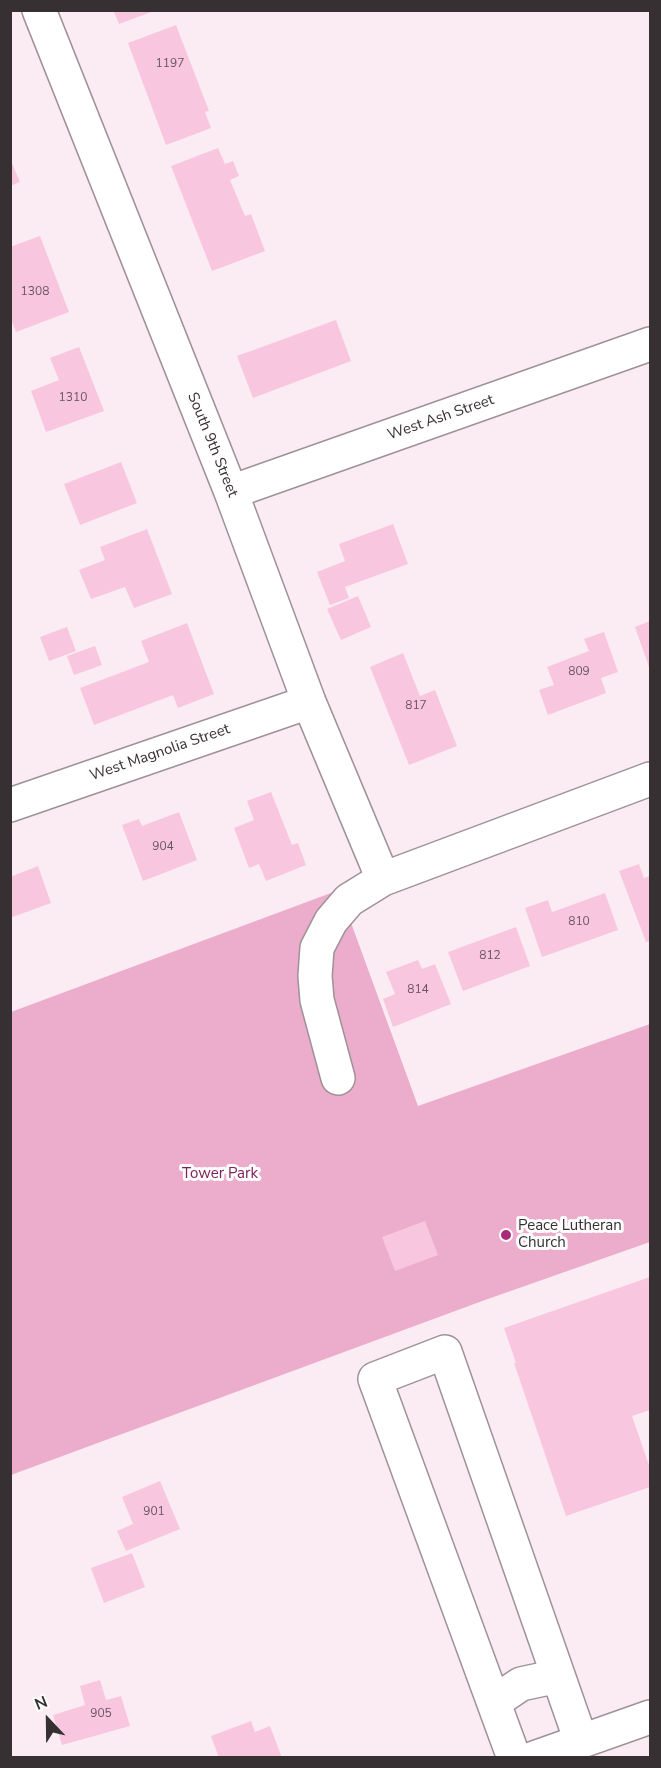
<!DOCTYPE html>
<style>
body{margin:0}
#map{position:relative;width:661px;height:1768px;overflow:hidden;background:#faecf2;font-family:"Nunito Sans",sans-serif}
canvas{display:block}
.frame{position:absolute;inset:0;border:12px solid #363033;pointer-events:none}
.north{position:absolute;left:18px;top:1690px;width:60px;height:60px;-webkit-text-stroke:4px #fdfdfd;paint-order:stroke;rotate:338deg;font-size:16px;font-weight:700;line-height:24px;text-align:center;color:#363033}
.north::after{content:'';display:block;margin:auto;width:21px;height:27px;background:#363033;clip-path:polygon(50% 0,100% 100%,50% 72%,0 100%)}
</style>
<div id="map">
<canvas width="661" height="1768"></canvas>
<div class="frame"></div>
<div class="north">N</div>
</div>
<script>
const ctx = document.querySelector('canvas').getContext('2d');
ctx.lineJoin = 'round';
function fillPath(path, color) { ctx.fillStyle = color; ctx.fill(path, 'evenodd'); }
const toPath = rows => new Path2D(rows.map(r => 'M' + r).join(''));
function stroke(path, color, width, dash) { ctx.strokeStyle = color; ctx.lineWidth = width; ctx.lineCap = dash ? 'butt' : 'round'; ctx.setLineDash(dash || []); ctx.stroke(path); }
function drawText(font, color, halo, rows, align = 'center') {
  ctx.font = font + ' "Nunito Sans",sans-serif'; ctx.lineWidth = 6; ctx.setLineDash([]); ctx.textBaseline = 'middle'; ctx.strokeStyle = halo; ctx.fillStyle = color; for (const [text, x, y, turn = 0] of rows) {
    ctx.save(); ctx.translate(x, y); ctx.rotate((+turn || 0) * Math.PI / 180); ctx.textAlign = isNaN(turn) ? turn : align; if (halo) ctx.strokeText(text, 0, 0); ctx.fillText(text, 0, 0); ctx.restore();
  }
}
const green = toPath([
 [339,890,418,1106,650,1024,650,1242,485,1300,11,1475,11,1012]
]);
const building = toPath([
 [113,10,153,10,154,11,119,24],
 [176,25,209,111,205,112,211,128,166,145,128,43],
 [218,148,225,164,233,161,239,176,230,180,245,216,251,214,265,251,212,271,171,166],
 [10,159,20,182,10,186],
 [40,236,69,312,16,332,10,317,10,247],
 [336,320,351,361,253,398,237,356],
 [79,347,104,411,46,432,31,391,59,380,50,358],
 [121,462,137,503,80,525,64,484],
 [393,524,408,564,345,587,349,598,330,605,317,572,345,561,339,544],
 [147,529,172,594,134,608,125,587,91,599,79,570,105,560,100,547],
 [358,596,371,627,341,640,327,609],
 [650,621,650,670,635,627],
 [187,623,214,694,178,708,173,695,94,725,80,688,149,662,141,641],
 [67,627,76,651,49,661,40,637],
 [604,632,618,672,601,678,606,693,548,715,539,690,554,685,547,667,589,651,584,639],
 [95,646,102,665,74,675,67,656],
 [403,653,420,696,435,690,457,746,409,765,370,667],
 [271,792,292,845,298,843,306,865,266,881,259,864,249,868,234,828,254,820,247,801],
 [179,812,197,860,143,881,122,825,139,819,142,826],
 [639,864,644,878,650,876,650,941,646,942,619,871],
 [38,866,51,903,10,918,10,877],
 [605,893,618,930,542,957,525,908,548,900,552,912],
 [516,927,530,966,463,991,448,952],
 [418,960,422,969,435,964,451,1004,393,1027,383,999,395,994,386,972],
 [425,1221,438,1255,395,1271,382,1237],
 [650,1277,650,1410,632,1416,650,1468,650,1487,566,1516,514,1363,516,1363,504,1328],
 [160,1481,180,1529,126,1551,117,1531,133,1524,122,1497],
 [132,1553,145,1587,104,1603,91,1568],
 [100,1680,106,1700,121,1696,130,1726,62,1745,53,1715,85,1705,80,1686],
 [251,1721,255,1732,270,1726,282,1758,219,1758,211,1736]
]);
const minor = toPath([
 [39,10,231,492,309,702,383,879],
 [231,492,650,344],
 [10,805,309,702],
 [338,1078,317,1000,315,976,317,948,331,921,349,900,383,879,650,779],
 [494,1702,521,1684,558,1676],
 [514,1758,375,1379,445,1352,581,1741],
 [534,1758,650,1717]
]);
const markers = [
 [506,1235,6,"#a92a79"]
];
const numberNames = [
 ["1197",170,64],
 ["1308",35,292],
 ["1310",73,398],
 ["809",579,672],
 ["817",416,706],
 ["904",163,847],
 ["810",579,922],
 ["812",490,956],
 ["814",418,990],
 ["901",154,1512],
 ["905",101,1714]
];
const streetNames = [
 ["West Ash Street",441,418,-19],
 ["South 9th Street",212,445,68],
 ["West Magnolia Street",160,753,-19]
];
const parkNames = [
 ["Tower Park",220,1174]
];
const poiNames = [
 ["Peace Lutheran",518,1226],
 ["Church",518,1243]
];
fillPath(green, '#ecadcd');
fillPath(building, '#f9c6df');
stroke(minor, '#9f9198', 36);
stroke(minor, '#fff', 33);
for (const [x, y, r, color] of markers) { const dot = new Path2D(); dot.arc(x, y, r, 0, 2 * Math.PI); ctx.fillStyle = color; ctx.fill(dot); stroke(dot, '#fdfdfd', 2); }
drawText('12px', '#67565e', null, numberNames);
drawText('15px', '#363033', '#fdfdfd', streetNames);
drawText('15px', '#7e2059', '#fdfdfd', parkNames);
drawText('15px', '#363033', '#fdfdfd', poiNames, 'left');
</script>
